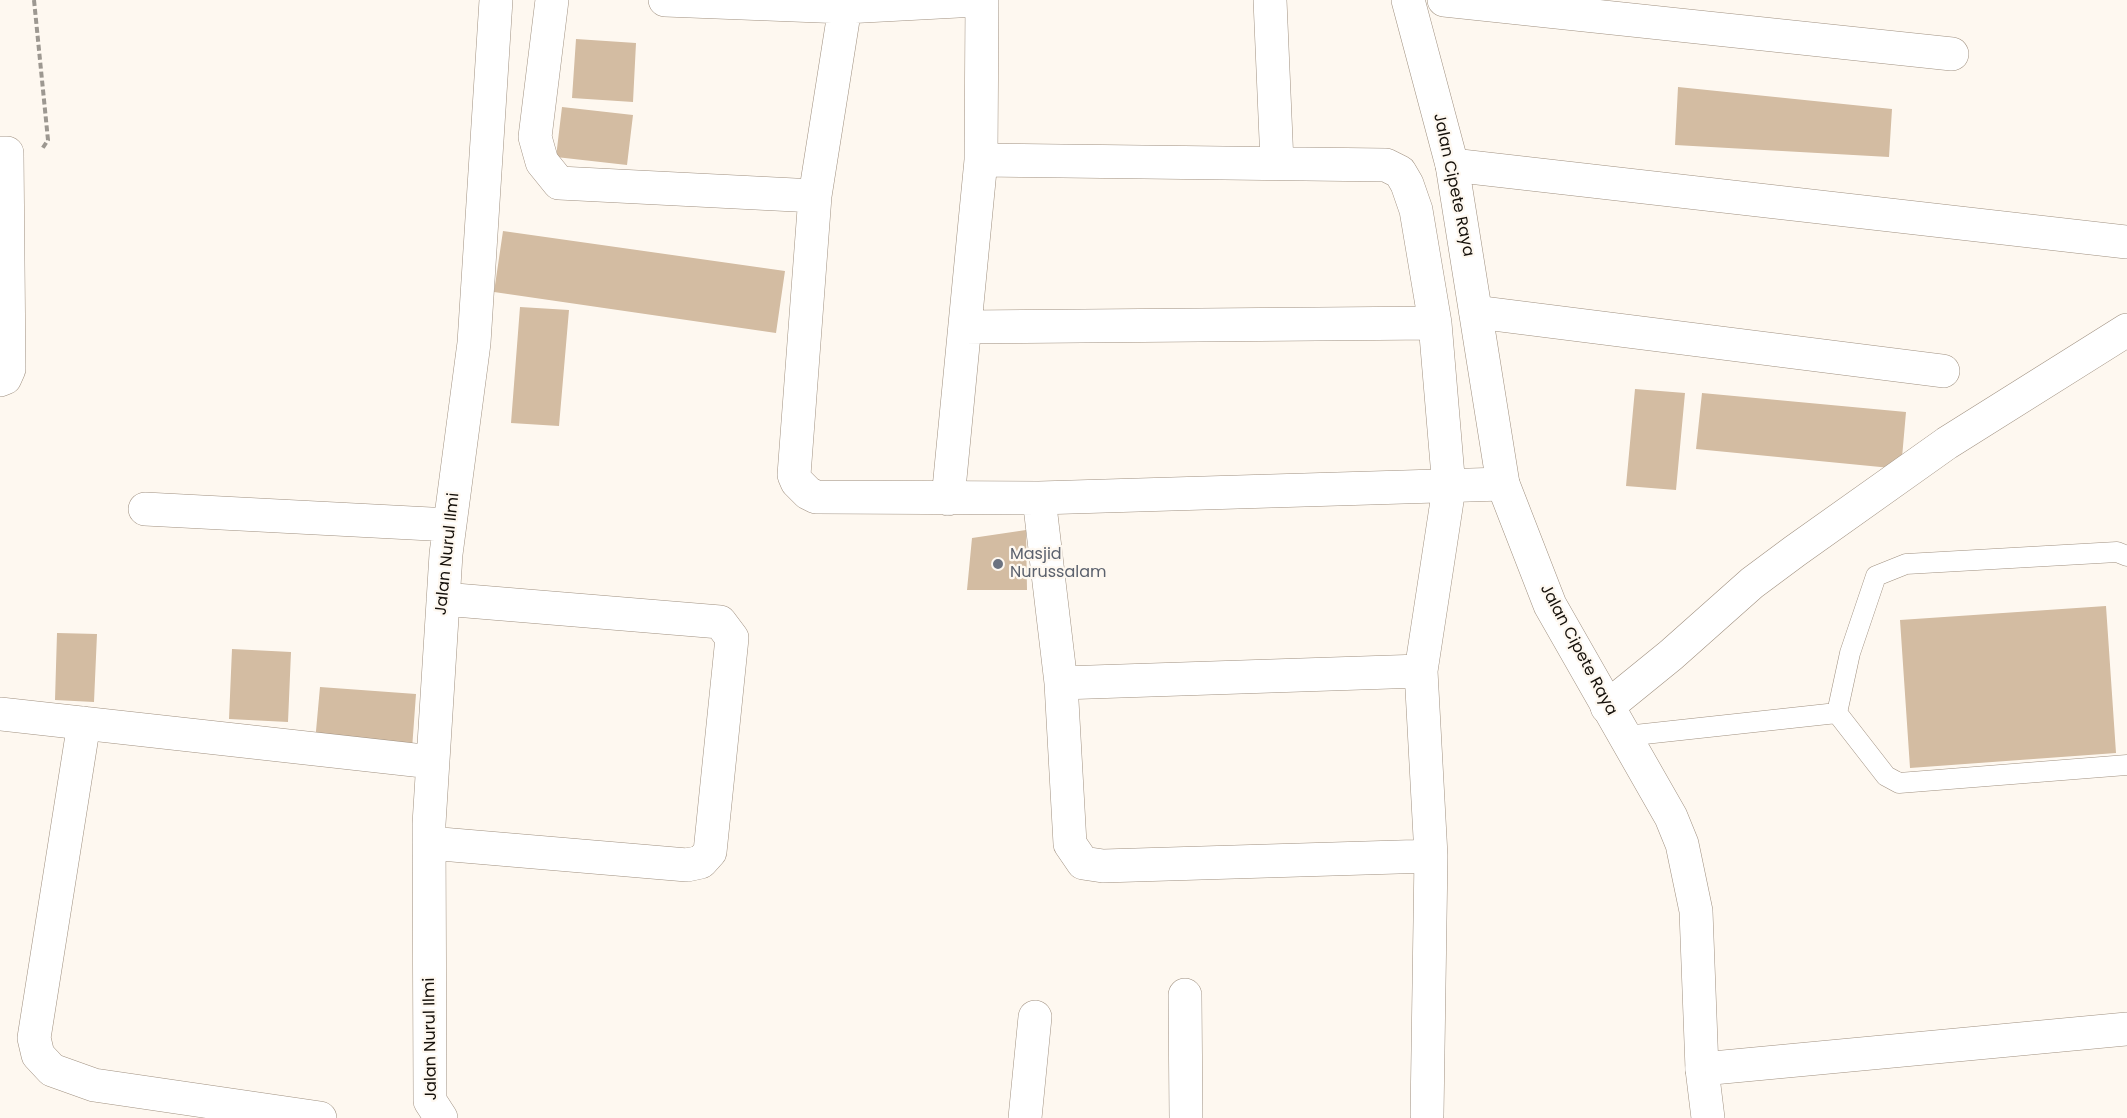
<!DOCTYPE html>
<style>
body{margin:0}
canvas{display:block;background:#fef8f0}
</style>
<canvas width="2127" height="1118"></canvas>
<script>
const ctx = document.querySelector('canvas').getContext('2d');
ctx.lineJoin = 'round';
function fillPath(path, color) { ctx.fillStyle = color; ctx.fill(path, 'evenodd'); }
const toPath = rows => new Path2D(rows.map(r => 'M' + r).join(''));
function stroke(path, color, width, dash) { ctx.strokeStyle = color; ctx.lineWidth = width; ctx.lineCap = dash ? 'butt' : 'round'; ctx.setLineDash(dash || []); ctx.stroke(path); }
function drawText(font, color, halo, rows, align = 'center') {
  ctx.font = font + ' Poppins,sans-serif'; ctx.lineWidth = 4.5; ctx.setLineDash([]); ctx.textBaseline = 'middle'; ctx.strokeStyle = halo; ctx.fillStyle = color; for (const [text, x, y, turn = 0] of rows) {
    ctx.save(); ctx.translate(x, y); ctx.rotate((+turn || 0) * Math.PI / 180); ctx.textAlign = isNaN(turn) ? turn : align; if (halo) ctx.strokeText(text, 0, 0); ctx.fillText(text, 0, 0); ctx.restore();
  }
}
const building = toPath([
 [576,39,636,43,633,102,572,98],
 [1678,87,1892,109,1889,157,1675,145],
 [562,107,633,115,627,165,556,157],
 [503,231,785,271,776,333,494,292],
 [520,307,569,310,559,426,511,423],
 [1635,389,1685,393,1676,490,1626,486],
 [1702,393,1906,412,1901,469,1696,449],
 [1026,530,1027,590,967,590,972,538],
 [2106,606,2116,753,1910,768,1900,620],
 [57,633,97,634,94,702,55,700],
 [232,649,291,652,288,722,229,719],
 [320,687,416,694,412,749,315,742]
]);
const path = toPath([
 [34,0,48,140,42,149]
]);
const service = toPath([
 [1837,713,1850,653,1876,576,1906,564,2117,552,2127,556],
 [1626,736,1837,713,1886,776,1899,783,2127,765]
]);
const minor = toPath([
 [552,0,535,137,542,162,559,183,815,196],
 [665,0,845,7,977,0],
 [1270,0,1277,163],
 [1444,0,1952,54],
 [845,7,815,196,794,475,797,482,808,493,816,497,1039,498,1503,484],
 [0,153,7,153,9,369,5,378,0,380],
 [981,160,1386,165,1400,172,1407,184,1416,210,1435,323,1449,488,1421,671,1431,856,1427,1115],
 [1452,165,2127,242],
 [1476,312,1943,371],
 [965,327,1435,323],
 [1039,498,1061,683,1070,844,1083,863,1103,866,1431,856],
 [948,499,981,160,982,0],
 [145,509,450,525],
 [1061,683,1421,671],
 [1607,707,1671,655,1752,583,1795,551,1947,443,2127,330],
 [0,714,432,762],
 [84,723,34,1038,38,1055,52,1070,94,1085,320,1118],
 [429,843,687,865,701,862,710,852,732,638,720,622,443,599],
 [1185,995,1186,1118],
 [1702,1069,2127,1029],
 [441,1118,430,1101,429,824,446,554,474,343,496,0],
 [1025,1118,1035,1017]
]);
const secondary = toPath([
 [1408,0,1452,165,1503,484,1550,605,1671,817,1682,844,1696,911,1702,1069,1708,1118]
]);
const markers = [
 [998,564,6,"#6b7280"]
];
const streetNames = [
 ["Jalan Cipete Raya",1453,185,78],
 ["Jalan Nurul Ilmi",448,554,-84],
 ["Jalan Cipete Raya",1578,650,62],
 ["Jalan Nurul Ilmi",431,1039,-91]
];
const worshipNames = [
 ["Masjid",1010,555],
 ["Nurussalam",1010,573]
];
fillPath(building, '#d3bca2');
stroke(service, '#a09181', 21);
stroke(minor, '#a09181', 34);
stroke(secondary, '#a09181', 34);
stroke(path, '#9d9891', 4, [6, 3]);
stroke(service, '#fff', 20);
stroke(minor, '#fff', 33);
stroke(secondary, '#fff', 33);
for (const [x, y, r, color] of markers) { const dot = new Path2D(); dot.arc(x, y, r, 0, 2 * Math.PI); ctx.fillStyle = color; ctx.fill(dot); stroke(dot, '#fef8f0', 2); }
drawText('16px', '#15100a', '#fef8f0', streetNames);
drawText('16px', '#5b616d', '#fef8f0', worshipNames, 'left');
</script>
